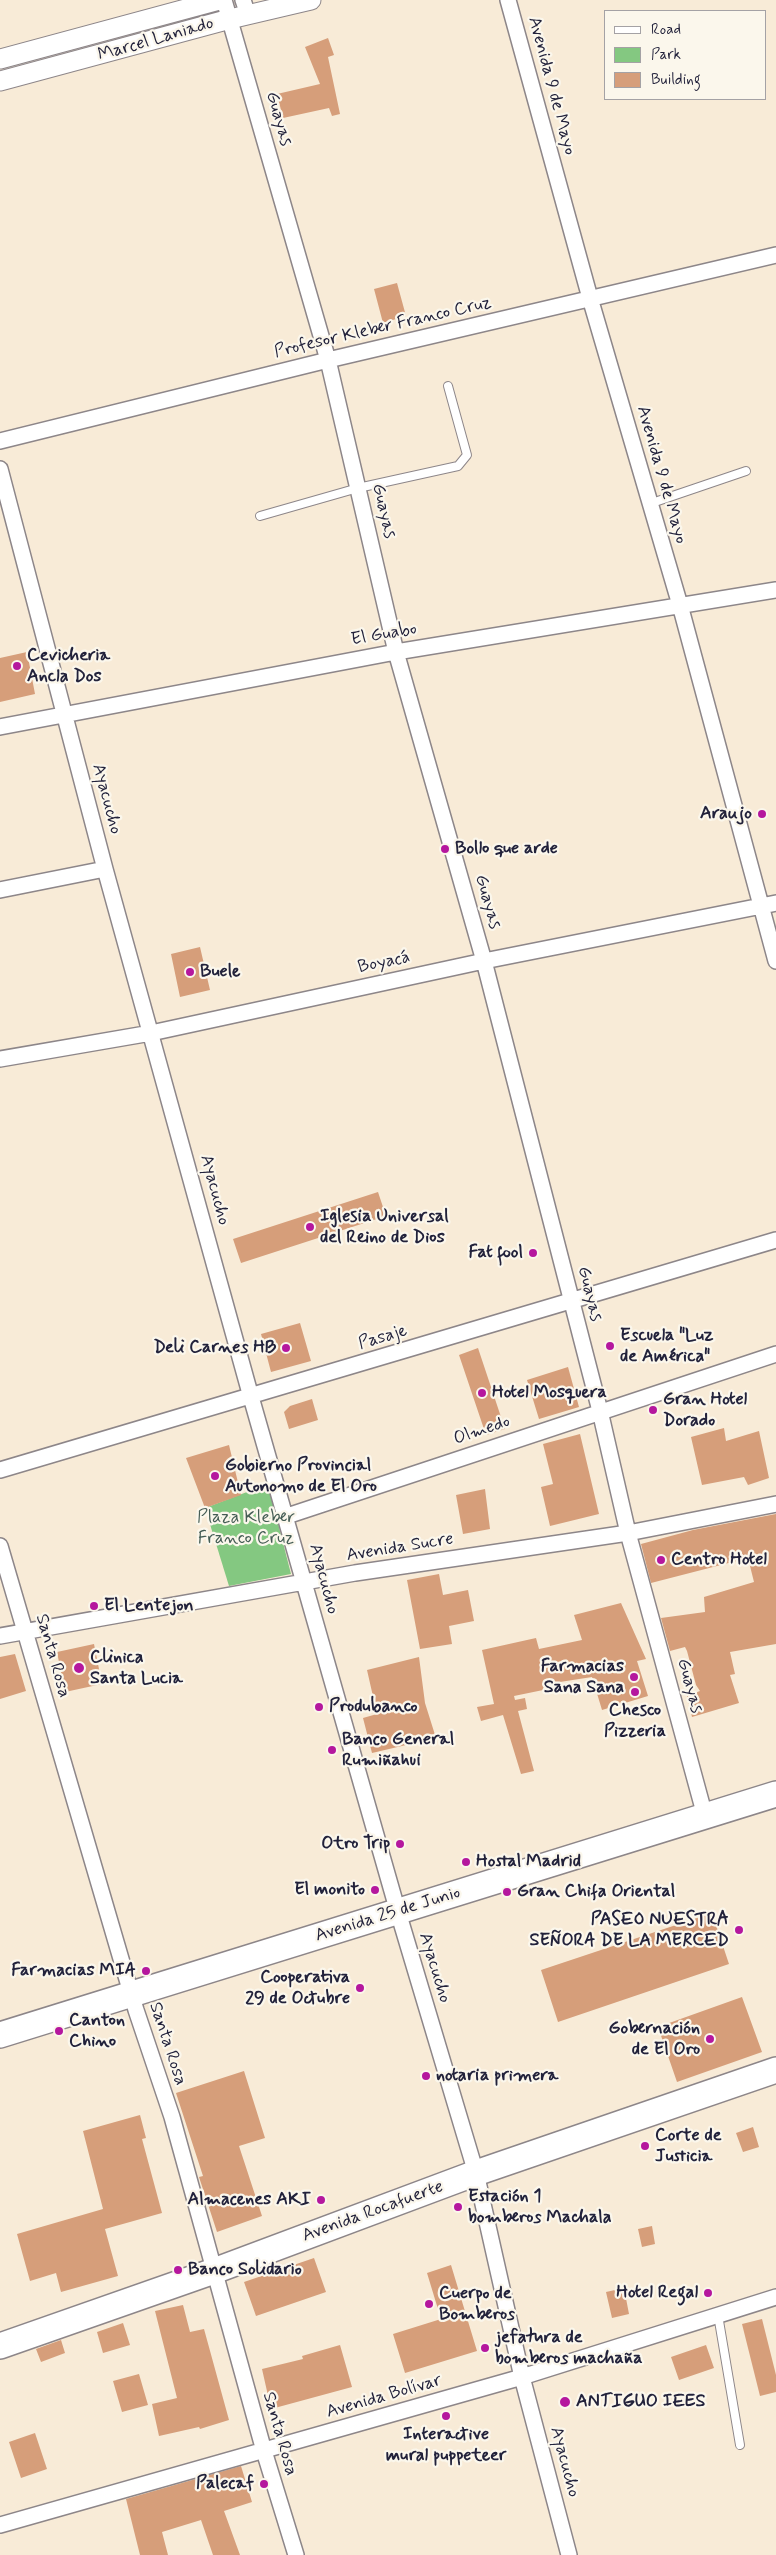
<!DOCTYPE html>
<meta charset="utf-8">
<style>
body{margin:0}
#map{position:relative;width:776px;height:2555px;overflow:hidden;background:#f8ebd7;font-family:Mynerve,sans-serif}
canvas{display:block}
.legend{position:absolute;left:604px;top:10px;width:162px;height:90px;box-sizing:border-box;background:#fbf7ec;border:1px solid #a4a2a5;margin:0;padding:6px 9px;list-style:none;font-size:15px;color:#22223b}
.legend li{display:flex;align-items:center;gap:10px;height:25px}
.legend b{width:25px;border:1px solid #a4a2a5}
</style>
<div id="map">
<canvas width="776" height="2555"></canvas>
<ul class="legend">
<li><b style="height:6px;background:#fff"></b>Road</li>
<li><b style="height:14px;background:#84c881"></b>Park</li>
<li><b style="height:14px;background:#d69e7a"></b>Building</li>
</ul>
</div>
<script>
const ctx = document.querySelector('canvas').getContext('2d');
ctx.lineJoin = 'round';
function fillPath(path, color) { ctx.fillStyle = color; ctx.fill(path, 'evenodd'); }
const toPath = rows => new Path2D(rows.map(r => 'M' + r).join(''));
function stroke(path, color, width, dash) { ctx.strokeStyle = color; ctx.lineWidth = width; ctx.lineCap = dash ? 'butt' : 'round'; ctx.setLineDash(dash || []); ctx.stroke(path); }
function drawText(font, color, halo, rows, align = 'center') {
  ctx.font = font + ' Mynerve,sans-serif'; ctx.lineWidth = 4.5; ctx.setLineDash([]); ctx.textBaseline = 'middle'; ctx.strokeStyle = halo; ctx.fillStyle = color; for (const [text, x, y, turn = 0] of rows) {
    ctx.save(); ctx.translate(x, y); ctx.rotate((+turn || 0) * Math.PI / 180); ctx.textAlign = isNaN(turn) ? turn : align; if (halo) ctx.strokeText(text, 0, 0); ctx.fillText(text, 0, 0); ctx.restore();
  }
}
const green = toPath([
 [268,1484,291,1574,229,1586,205,1508]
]);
const building = toPath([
 [328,38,334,55,328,57,340,114,332,116,329,108,283,118,277,94,320,84,305,47],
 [397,283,406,316,383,323,374,289],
 [27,652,35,694,0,702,0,658],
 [200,947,210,990,180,997,171,954],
 [378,1192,386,1216,241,1263,233,1239],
 [300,1323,311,1361,271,1372,261,1334],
 [478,1348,505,1429,486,1435,459,1355],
 [568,1367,579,1407,539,1419,527,1380],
 [312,1399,318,1420,289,1429,284,1412,290,1406],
 [724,1428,726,1441,759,1431,769,1478,748,1485,744,1477,702,1485,691,1437],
 [580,1434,599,1514,550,1526,541,1487,553,1484,543,1444],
 [229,1445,241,1495,205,1508,186,1458],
 [485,1489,490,1529,463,1534,456,1495],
 [776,1514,776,1644,730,1652,735,1674,730,1675,739,1703,692,1717,687,1696,700,1691,696,1685,687,1651,685,1647,670,1651,661,1618,705,1612,704,1597,754,1582,748,1558,651,1583,641,1544,693,1530],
 [439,1574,443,1595,468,1590,474,1621,449,1626,452,1644,420,1649,407,1580],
 [621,1603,646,1659,637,1661,648,1696,602,1710,592,1677,547,1684,548,1689,514,1696,515,1700,525,1698,527,1709,518,1711,534,1771,521,1774,503,1715,481,1721,477,1707,494,1704,482,1650,536,1638,539,1649,582,1640,574,1615],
 [94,1644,102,1684,65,1692,57,1652],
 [15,1654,26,1691,0,1699,0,1657],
 [419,1657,425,1703,436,1738,372,1753,363,1718,377,1714,367,1670],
 [712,1913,729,1964,558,2022,541,1970],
 [742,1997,762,2052,677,2082,658,2027],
 [244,2071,265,2138,239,2146,262,2216,217,2232,199,2177,203,2176,176,2093],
 [140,2115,146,2138,142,2139,162,2213,105,2229,118,2276,61,2292,56,2273,30,2281,17,2234,103,2209,83,2131],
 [753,2127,759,2147,743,2152,736,2133],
 [652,2226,655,2244,642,2247,638,2229],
 [314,2258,326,2292,256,2316,244,2282],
 [451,2265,477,2351,405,2373,393,2334,441,2319,427,2273],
 [624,2288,629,2314,612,2318,606,2292],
 [183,2305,190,2332,204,2329,229,2420,200,2429,199,2427,159,2436,152,2404,177,2398,155,2311],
 [762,2319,776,2375,776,2392,760,2396,742,2324],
 [123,2323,130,2345,103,2353,97,2332],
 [61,2340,65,2353,41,2362,36,2349],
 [340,2345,352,2387,271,2409,262,2369,303,2359,302,2356],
 [706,2345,714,2368,679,2380,671,2357],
 [139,2374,148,2405,122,2412,113,2381],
 [35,2433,47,2469,21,2478,9,2442],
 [241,2466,252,2502,224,2511,240,2555,213,2555,201,2520,162,2532,168,2555,140,2555,126,2499]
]);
const service = toPath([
 [649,504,746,471],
 [260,516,358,488,458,466,467,455,448,386],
 [718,2315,740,2445]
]);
const minor = toPath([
 [224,0,328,360,396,652,484,961,600,1411,628,1533,705,1816],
 [243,0,248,15],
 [508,0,590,298,680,605,776,961],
 [0,441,328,360,776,255],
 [0,469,105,869,251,1397,398,1912,476,2173,522,2377,569,2555],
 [0,727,396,652,776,590],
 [0,890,105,869],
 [0,1059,151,1033,484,961,776,903],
 [0,1470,776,1240],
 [287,1516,776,1354],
 [0,1546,136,2010,172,2117,264,2451,296,2555],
 [0,1636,355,1573,628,1533,776,1504],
 [0,2525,522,2377,776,2297]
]);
const tertiary = toPath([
 [0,59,219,0],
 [0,81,230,19,311,0]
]);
const primary = toPath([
 [0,2035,776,1794],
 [0,2346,214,2271,476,2173,776,2070]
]);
const markers = [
 [17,666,5,"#b5179e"],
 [762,814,5,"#b5179e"],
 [445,849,5,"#b5179e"],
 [190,972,5,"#b5179e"],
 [310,1227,5,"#b5179e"],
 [533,1253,5,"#b5179e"],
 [610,1346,5,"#b5179e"],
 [286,1348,5,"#b5179e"],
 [482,1393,5,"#b5179e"],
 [653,1410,5,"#b5179e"],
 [215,1476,5,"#b5179e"],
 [661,1560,5,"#b5179e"],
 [94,1606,5,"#b5179e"],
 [79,1668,6,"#b5179e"],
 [634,1677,5,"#b5179e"],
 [635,1692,5,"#b5179e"],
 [319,1707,5,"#b5179e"],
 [332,1750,5,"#b5179e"],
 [400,1844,5,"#b5179e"],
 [466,1862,5,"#b5179e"],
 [375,1890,5,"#b5179e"],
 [507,1892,5,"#b5179e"],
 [739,1930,5,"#b5179e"],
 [146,1971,5,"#b5179e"],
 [360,1988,5,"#b5179e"],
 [59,2031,5,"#b5179e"],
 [710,2039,5,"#b5179e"],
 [426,2076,5,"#b5179e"],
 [645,2146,5,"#b5179e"],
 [321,2200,5,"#b5179e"],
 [458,2207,5,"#b5179e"],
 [178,2270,5,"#b5179e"],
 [708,2293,5,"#b5179e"],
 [429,2304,5,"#b5179e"],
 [485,2348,5,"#b5179e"],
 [565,2402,6,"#b5179e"],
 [446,2416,5,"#b5179e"],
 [264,2484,5,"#b5179e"]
];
const streetNames = [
 ["Marcel Laniado",156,40,-16],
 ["Avenida 9 de Mayo",551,86,75],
 ["Guayas",278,119,74],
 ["Profesor Kleber Franco Cruz",383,328,-13],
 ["Avenida 9 de Mayo",661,475,74],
 ["Guayas",383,511,77],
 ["El Guabo",384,635,-10],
 ["Ayacucho",106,799,75],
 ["Guayas",487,902,74],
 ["Boyacá",384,963,-12],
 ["Ayacucho",214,1190,75],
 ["Guayas",589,1294,76],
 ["Pasaje",383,1338,-16],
 ["Olmedo",482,1431,-19],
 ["Avenida Sucre",400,1548,-9],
 ["Ayacucho",323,1579,75],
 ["Santa Rosa",52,1656,74],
 ["Guayas",689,1686,75],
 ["Avenida 25 de Junio",388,1915,-17],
 ["Ayacucho",434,1968,73],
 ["Santa Rosa",167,2044,72],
 ["Avenida Rocafuerte",373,2212,-20],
 ["Avenida Bolívar",384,2397,-16],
 ["Santa Rosa",279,2434,74],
 ["Ayacucho",564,2462,75]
];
const poiNames = [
 ["Cevicheria",27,656],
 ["Ancla Dos",27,677],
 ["Araujo",752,814,"right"],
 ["Bollo que arde",455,849],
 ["Buele",200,972],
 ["Iglesia Universal",320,1217],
 ["del Reino de Dios",320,1238],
 ["Fat fool",523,1253,"right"],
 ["Escuela \"Luz",620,1336],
 ["de América\"",620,1357],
 ["Deli Carnes HB",276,1348,"right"],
 ["Hotel Mosquera",492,1393],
 ["Gran Hotel",663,1400],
 ["Dorado",663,1421],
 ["Gobierno Provincial",225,1466],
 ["Autonomo de El Oro",225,1487],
 ["Centro Hotel",671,1560],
 ["El Lentejon",104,1606],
 ["Clinica",90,1658],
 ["Santa Lucia",90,1679],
 ["Farmacias",624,1667,"right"],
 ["Sana Sana",624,1688,"right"],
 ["Produbanco",329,1707],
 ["Chesco",635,1711,"center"],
 ["Pizzeria",635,1732,"center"],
 ["Banco General",342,1740],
 ["Rumiñahui",342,1761],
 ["Otro Trip",390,1844,"right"],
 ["Hostal Madrid",476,1862],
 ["El monito",365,1890,"right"],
 ["Gran Chifa Oriental",517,1892],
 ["PASEO NUESTRA",729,1920,"right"],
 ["SEÑORA DE LA MERCED",729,1941,"right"],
 ["Farmacias MIA",136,1971,"right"],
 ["Cooperativa",350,1978,"right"],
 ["29 de Octubre",350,1999,"right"],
 ["Canton",69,2021],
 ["Chino",69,2042],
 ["Gobernación",700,2029,"right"],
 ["de El Oro",700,2050,"right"],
 ["notaria primera",436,2076],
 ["Corte de",655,2136],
 ["Justicia",655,2157],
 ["Estación 1",468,2197],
 ["bomberos Machala",468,2218],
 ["Almacenes AKI",311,2200,"right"],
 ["Banco Solidario",188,2270],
 ["Hotel Regal",698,2293,"right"],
 ["Cuerpo de",439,2294],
 ["Bomberos",439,2315],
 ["jefatura de",495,2338],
 ["bomberos machaña",495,2359],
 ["ANTIGUO IEES",576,2402],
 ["Interactive",446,2435,"center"],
 ["mural puppeteer",446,2456,"center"],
 ["Palecaf",254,2484,"right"]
];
const parkNames = [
 ["Plaza Kleber",246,1518],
 ["Franco Cruz",246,1539]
];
fillPath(green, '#84c881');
fillPath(building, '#d69e7a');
stroke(service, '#8d8689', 10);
stroke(minor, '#8d8689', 18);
stroke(tertiary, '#8d8689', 21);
stroke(primary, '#8d8689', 28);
stroke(service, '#fff', 8);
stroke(minor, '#fff', 15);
stroke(tertiary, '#fff', 19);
stroke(primary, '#fff', 25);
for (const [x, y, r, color] of markers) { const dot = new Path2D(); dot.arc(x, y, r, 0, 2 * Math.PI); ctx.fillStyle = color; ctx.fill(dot); stroke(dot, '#fbf7ec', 2); }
drawText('18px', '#22223b', '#fbf7ec', streetNames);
drawText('bold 18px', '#22223b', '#fbf7ec', poiNames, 'left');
drawText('18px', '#445c54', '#fbf7ec', parkNames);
</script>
